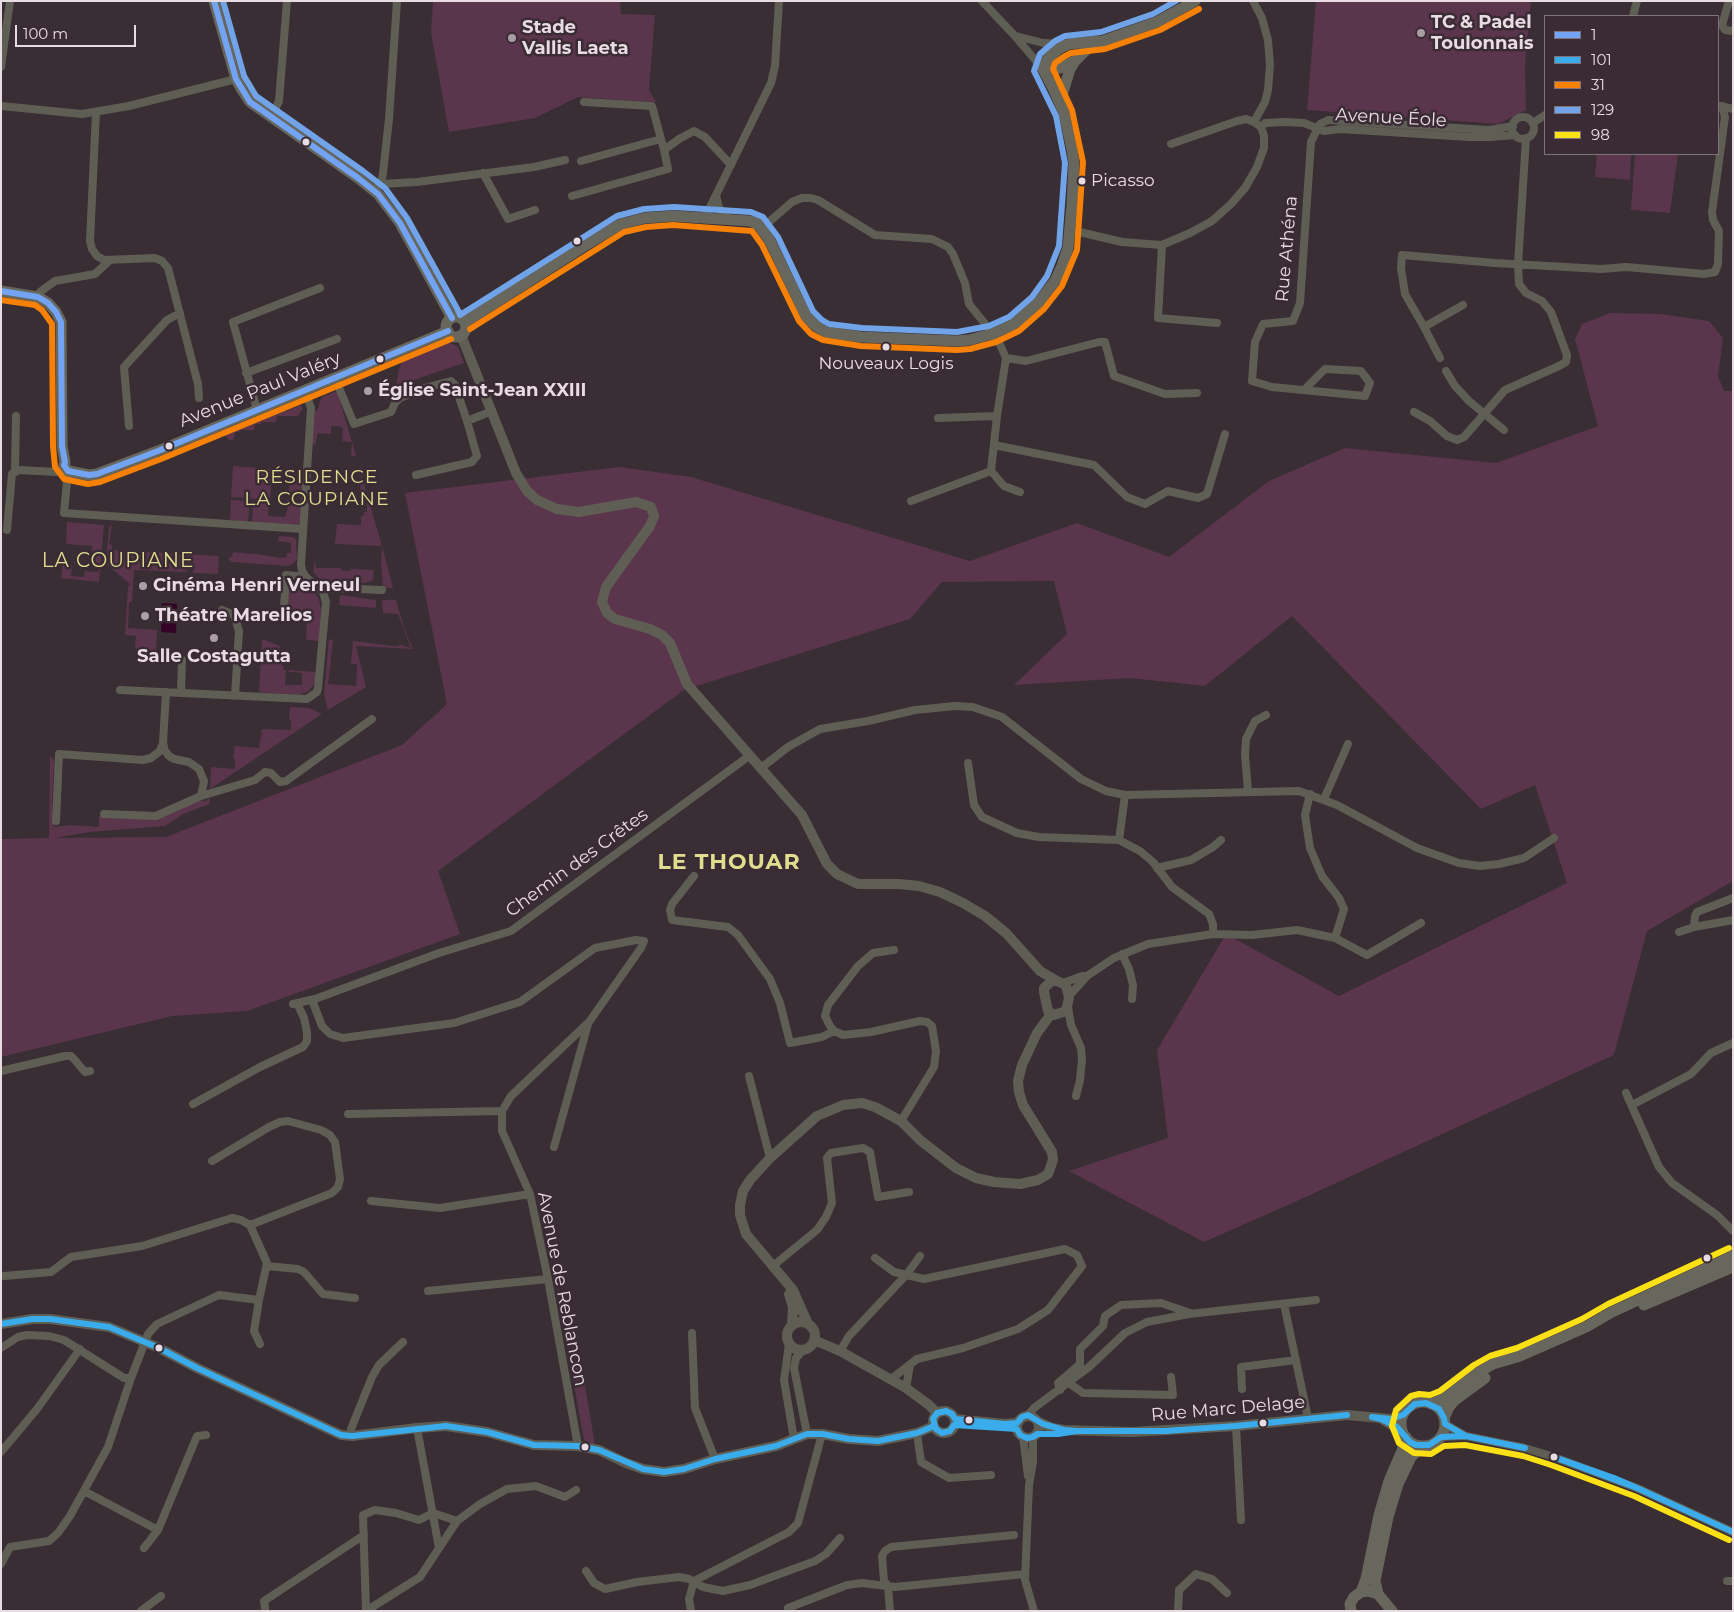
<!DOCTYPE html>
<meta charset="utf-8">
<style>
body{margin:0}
#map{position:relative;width:1734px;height:1612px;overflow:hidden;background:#382e33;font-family:Montserrat,sans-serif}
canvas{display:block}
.frame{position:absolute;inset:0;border:2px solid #e7dce2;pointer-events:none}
.legend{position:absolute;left:1544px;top:15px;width:175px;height:140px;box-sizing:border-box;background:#3b2b34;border:1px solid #80727a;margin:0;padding:6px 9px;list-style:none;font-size:15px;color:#e7dce2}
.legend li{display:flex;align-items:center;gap:10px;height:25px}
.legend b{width:25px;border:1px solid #80727a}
.scale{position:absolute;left:15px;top:25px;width:121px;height:22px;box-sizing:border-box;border:2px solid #e7dce2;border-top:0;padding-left:6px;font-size:15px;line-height:18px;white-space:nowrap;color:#e7dce2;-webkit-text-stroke:4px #3b2b34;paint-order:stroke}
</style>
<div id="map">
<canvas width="1734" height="1612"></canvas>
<div class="frame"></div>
<ul class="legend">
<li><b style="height:6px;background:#73a4f4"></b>1</li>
<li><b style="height:6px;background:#3aaceb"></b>101</li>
<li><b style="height:6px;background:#f68106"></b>31</li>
<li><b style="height:6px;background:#71a3e8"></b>129</li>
<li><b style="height:6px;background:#fce016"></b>98</li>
</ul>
<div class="scale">100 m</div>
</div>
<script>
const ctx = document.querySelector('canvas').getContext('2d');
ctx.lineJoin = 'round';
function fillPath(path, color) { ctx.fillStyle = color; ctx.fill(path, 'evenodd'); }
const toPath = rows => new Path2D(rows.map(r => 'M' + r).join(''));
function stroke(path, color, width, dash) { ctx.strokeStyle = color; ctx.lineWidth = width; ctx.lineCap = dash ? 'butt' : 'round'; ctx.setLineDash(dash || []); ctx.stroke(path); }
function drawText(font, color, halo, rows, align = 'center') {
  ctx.font = font + ' Montserrat,sans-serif'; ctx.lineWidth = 5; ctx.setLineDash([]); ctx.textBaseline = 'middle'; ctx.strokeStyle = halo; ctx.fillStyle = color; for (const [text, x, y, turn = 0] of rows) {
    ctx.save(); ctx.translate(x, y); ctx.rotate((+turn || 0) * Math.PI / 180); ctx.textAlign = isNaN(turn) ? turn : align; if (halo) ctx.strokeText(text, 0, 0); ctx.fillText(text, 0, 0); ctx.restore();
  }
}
const green = toPath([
 [433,1,620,1,621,14,655,15,649,90,656,102,578,97,535,118,449,132,431,32],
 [1316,1,1531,1,1525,65,1526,110,1498,124,1307,110],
 [1597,154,1631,154,1630,180,1595,177],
 [1635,154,1678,154,1670,213,1631,210],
 [1610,313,1660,314,1709,321,1723,338,1718,376,1724,391,1733,391,1733,881,1647,931,1614,1055,1297,1201,1204,1242,1069,1171,1168,1138,1157,1050,1226,934,1339,996,1567,883,1535,785,1481,809,1292,616,1205,686,1130,678,1014,685,1067,634,1054,581,942,582,910,619,684,690,438,871,460,934,247,1011,172,1016,1,1057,1,839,49,838,50,757,53,758,54,762,52,804,54,827,70,825,99,827,99,816,145,819,195,801,206,801,209,798,210,804,185,813,165,826,90,832,54,838,166,837,402,745,447,704,405,493,619,467,691,477,970,561,1077,523,1169,557,1269,481,1345,448,1496,463,1598,426,1575,339,1582,324],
 [449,342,458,347,464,363,396,386,399,369,403,358],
 [337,391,352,442,356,456,351,456,352,442,340,441,342,441,343,428,339,426,331,426,331,434,318,433,315,445,312,444,315,411,318,410,320,400,324,396],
 [301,405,303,410,301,411,298,416,277,416,276,422,261,422,261,424,255,424,254,430,240,430,239,432,235,432,233,441,229,440,225,435],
 [233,466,272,469,270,500,231,497],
 [290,473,300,475,303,480,301,491,296,496,288,496],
 [361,474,382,546,393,588,383,588,381,564,382,546,335,544,337,524,361,525,361,516,364,516,364,512,367,512,367,502,360,499],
 [287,499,299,502,301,507,300,522,298,525,252,522,253,501,269,502,268,516,285,517,288,507],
 [231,500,250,501,248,522,230,520],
 [67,522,104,525,99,582,61,578,63,561,65,562,65,564,72,565,71,576,84,577,85,571,98,572,99,563,91,562,92,546,66,544],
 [109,526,112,526,109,544,112,545,112,550,219,556,218,574,193,573,193,567,187,567,187,572,134,570,132,602,129,602,128,628,157,630,156,651,135,649,136,636,125,635,128,587,130,584,106,564],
 [279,536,292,537,296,539,297,559,293,564,288,566,232,562,229,560,229,557,232,557,233,552,252,554,258,554,280,558,287,557,287,553,291,553,291,543,278,541],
 [315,559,316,568,341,568,341,570,350,571,351,569,374,570,373,579,372,581,365,583,332,581,320,579,313,572],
 [300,580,307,583,313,589,319,599,321,610,319,641,306,640,307,618,288,616,289,591,284,591,284,588,289,588,293,581],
 [340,595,376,600,376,608,339,605],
 [382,600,396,600,404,628,413,649,356,646,366,687,328,710,324,694,329,639,333,640,328,684,356,686,357,664,351,664,353,641,394,646,399,646,399,644,411,648,398,614,383,613],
 [262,639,280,646,279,652,285,653,284,663,281,663,281,665,284,666,283,670,286,670,285,685,302,685,302,673,289,672,289,670,314,672,316,674,315,683,309,691,299,695,259,692],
 [290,707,309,708,322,714,210,789,211,767,235,769,235,759,233,758,235,746,259,748,262,729,291,730,291,720,289,720],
 [581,1362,595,1445,584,1440,570,1363]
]);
const water = toPath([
 [162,603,177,604,176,633,161,632]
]);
const minor = toPath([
 [982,1,1014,35,1043,69],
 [1253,1,1262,18,1268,40,1270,65,1268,90,1265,102,1254,122],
 [1729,1,1722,25,1725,30,1733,31],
 [1633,16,1637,1],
 [1016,36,1043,43,1066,44],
 [1,67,10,1],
 [584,102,652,106,664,150,679,139,694,131,705,137,731,165],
 [1,106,82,114,129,106,236,79],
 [1720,106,1733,109],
 [96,112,90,241,92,249,97,256,104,260,155,258,162,261,168,268,198,384,199,398],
 [272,116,279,101,287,1],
 '1512 128a11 11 0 1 1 22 0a11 11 0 1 1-22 0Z',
 [1533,123,1545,115],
 [1261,127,1265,123,1286,122,1304,123,1324,131,1340,129,1469,137,1491,137,1515,135],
 [581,161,661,139],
 [483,173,508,219,535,210],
 [381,184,417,182,534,167,565,160],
 [374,191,381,184,383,173,389,119,397,1],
 [572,196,668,169,664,150],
 [704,219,716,195],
 [730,220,719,208,716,195,771,83,775,66,779,1],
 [762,228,792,202,802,198,811,198,818,200,875,235,932,239,948,247,953,254,965,283,969,304,998,340,1006,358,997,416,991,471,911,501],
 [1071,230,1122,242,1162,245,1190,233,1212,221,1231,204,1245,188,1257,167,1264,148,1264,136,1261,127,1254,122,1246,119,1237,121,1171,144],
 [1162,245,1158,318,1217,323],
 [38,297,40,292,55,281,95,274,109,261],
 [1424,327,1405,294,1401,268,1402,255,1495,263,1601,269,1626,267,1704,274,1715,272,1718,264,1719,231,1713,220,1712,212,1725,117,1722,106],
 [1006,358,1026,361,1099,342,1105,342,1114,376,1165,394,1197,393],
 [1440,358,1424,327,1463,305],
 [1446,371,1455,386,1469,401,1504,430],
 [246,373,337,339],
 [335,378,354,424,391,412,395,403,400,398,424,388,451,381,455,385,467,421,492,411],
 [1304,390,1325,369,1361,371,1370,383,1365,396,1272,387,1252,381,1255,342,1263,324,1293,321,1300,303,1311,142,1320,124,1328,120,1489,130,1513,126],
 [257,410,233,322,320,288],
 [1414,412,1430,421,1447,436,1457,440,1464,437,1505,390,1559,366,1566,362,1567,355,1551,312,1542,301,1526,293,1519,284,1518,264,1526,138],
 [938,418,997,416],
 [129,426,124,367,167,320,180,313],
 [994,445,1094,465,1127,497,1145,504,1168,491,1198,498,1207,494,1225,434],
 [15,471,16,416],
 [68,471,64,513,303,529],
 [991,471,1004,486,1020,492],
 [416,475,472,462,477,456,467,421],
 [7,530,12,474,19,470,56,472],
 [323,592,327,589,335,588,382,590],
 [284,609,286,575,306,577],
 [222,610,234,615,239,631,235,696],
 [120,690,307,699,317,692,318,688,326,602,323,592,306,577,302,571,301,564,311,408,305,391],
 [181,693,182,660],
 [968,763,974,805,982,817,1017,833,1039,837,1119,840,1140,851,1153,862,1172,887,1209,914,1213,924,1213,934],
 [761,768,788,747,820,729,868,721,915,710,955,706,973,707,1002,717,1081,779,1106,791,1125,795,1299,791,1337,805,1417,848,1459,863,1480,866,1499,864,1524,858,1554,838],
 [1248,791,1245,755,1246,739,1255,721,1266,715],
 [1310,794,1305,815,1310,848,1322,876,1339,898,1344,909,1335,938],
 [201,796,255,780,265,772,271,773,280,782,286,781,372,719],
 [1324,799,1348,744],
 [104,814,156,816,201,796,204,781,199,769,189,762,174,759,169,756,165,751,163,743],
 [56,821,59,754,143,760,151,758,160,751,163,743,166,692],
 [1119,840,1125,795],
 [1157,868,1191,860,1213,847,1221,840],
 [694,876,672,904,670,910,672,920,728,927,738,935,770,979,780,1003,790,1043,822,1037,834,1031],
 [1694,927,1695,916,1697,912,1733,898],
 [1679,932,1694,927,1733,920],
 [894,950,873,953,858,966,828,1005,825,1016,830,1026,834,1031,843,1035,871,1032,920,1021,927,1022,932,1026,936,1051,934,1067,901,1121],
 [1122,954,1129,969,1133,985,1132,999],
 [1063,983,1082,976,1087,976],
 [1069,996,1087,976,1114,958,1148,944,1213,934,1252,935,1297,930,1335,938,1367,955,1421,923],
 [312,1000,322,1026,330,1034,343,1038,454,1023,520,1002,595,948,636,940,644,941,641,948,589,1022,511,1096,502,1111,502,1131,530,1194,548,1279,578,1446],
 [293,1004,315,999,439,953,511,931,749,756],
 [1068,1007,1071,1025,1081,1048,1082,1059,1080,1080,1076,1096],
 [1,1071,65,1056,71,1056,74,1059,85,1072,90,1071],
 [749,1076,770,1158],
 [1626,1093,1659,1167,1672,1183,1717,1215,1733,1231],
 [193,1104,260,1067,303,1047,307,1041,307,1032,304,1018,297,1003],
 [1632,1105,1691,1074,1711,1053,1733,1043],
 [348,1114,502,1111],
 [554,1147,588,1024],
 [371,1201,440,1208,530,1194],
 [875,1258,894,1272,924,1279,1065,1249,1077,1255,1082,1266,1048,1310,1018,1329,963,1348,917,1359,890,1380],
 [774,1265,817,1230,826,1217,832,1203,827,1158,831,1153,863,1148,870,1152,878,1197,909,1192],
 [267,1266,298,1269,304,1272,323,1294,355,1298],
 [4,1276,51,1272,71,1257,142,1246,232,1218,241,1220,250,1225],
 [428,1291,548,1279],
 [259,1300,254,1331,260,1344],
 [1284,1304,1308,1418],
 [692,1333,695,1408,715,1459],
 [789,1344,784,1380,794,1439],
 [1,1348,18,1337,27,1335,49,1336,64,1340,124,1378,131,1378,148,1334,157,1324,219,1295,259,1300,267,1263,250,1225,332,1193,338,1187,340,1179,335,1142,330,1135,321,1130,288,1121,280,1122,269,1127,212,1161],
 [803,1350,796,1358,794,1368,807,1434],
 [840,1351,849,1336,907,1274,920,1256],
 [1069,1383,1083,1393,1173,1395,1171,1377],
 [906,1388,910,1365],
 [1242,1389,1241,1367,1296,1360],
 [1060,1390,1058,1383,1080,1364,1080,1349,1103,1326,1105,1316,1121,1305,1161,1303,1190,1313],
 [1028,1415,1034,1408,1089,1367,1125,1333,1147,1322,1189,1314,1316,1300],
 [1445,1424,1464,1435],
 [1236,1426,1241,1520],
 [417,1428,439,1548],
 [917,1433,921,1462,949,1478,991,1475],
 [352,1436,351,1429,372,1377,379,1365,403,1342],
 [1023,1437,1028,1476],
 [1033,1437,1033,1462,1029,1485,1025,1580,1034,1611],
 [1441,1437,1466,1436,1525,1448,1554,1457,1637,1488,1733,1532],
 [1,1452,37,1409,80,1349],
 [84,1491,158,1530,197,1436,206,1435],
 [144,1548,158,1530],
 [1,1564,10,1547,49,1541,58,1533,70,1516,108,1447,131,1378],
 [586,1571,594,1583,605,1589,637,1582,679,1577,689,1579,703,1587,723,1591,750,1585,815,1561,826,1554,840,1538],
 [1727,1581,1733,1581],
 [265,1608,264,1601,364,1535],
 [788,1608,847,1585,862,1583,895,1587,1025,1574],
 [141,1611,161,1596],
 [366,1611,363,1515,375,1510,396,1513,419,1520,433,1513,457,1521,480,1504,507,1489,536,1486,565,1497,576,1490],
 [366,1611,420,1577,457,1521],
 [691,1611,689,1599,694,1581,789,1532,798,1523,822,1434],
 [890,1611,888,1586,884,1581,882,1556,885,1551,891,1547,1014,1535],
 [1178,1611,1179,1590,1196,1574,1212,1579,1227,1593]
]);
const tertiary = toPath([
 [461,335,516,473,527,491,537,500,557,509,579,512,636,502,651,507,654,516,650,526,606,587,602,602,607,613,615,619,650,629,662,635,670,643,687,684,802,815,827,864,837,874,858,884,899,884,919,886,940,892,963,903,985,916,1006,933,1040,971,1057,981],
 [1052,981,1057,981,1066,985,1069,998,1066,1011,1054,1015,1048,1011,1044,992,1044,988,1052,981],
 [789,1294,793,1307,792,1325],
 '787 1336a14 14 0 1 1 28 0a14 14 0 1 1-28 0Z',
 [1,1324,32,1319,50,1319,109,1327,159,1348,197,1368,341,1435,352,1436,417,1428,446,1426,487,1432,534,1445,578,1446,599,1450,626,1463,643,1469,664,1472,684,1469,715,1459,776,1446,807,1434,822,1434,849,1439,878,1441,917,1433,934,1426],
 [808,1324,793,1290,746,1234,740,1215,740,1205,743,1191,750,1180,770,1158,817,1116,843,1105,862,1103,875,1107,901,1121,920,1140,956,1168,976,1178,994,1182,1020,1184,1038,1180,1048,1174,1053,1160,1052,1152,1023,1105,1019,1092,1018,1081,1022,1065,1037,1033,1051,1014],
 [814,1340,840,1351,906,1388,929,1405,937,1413],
 '933 1422a11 11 0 1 1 22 0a11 11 0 1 1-22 0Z',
 '1017 1427a11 11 0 1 1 22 0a11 11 0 1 1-22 0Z',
 [955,1419,1005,1424,1017,1423],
 [1382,1419,1402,1431],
 [1039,1422,1052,1428,1064,1430,1132,1432,1236,1426,1347,1415,1391,1419,1403,1415]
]);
const secondary = toPath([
 [214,1,236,79,242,90,250,102,358,178,378,194,400,223,452,318],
 [1043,69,1048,58,1060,48,1069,44,1098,41],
 [1043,69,1060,68,1075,61],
 [1060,102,1070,69,1075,61,1086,50,1103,41,1157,22,1195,1],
 [1,291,38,297,48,303,56,312,61,322,62,446,65,462,64,465,68,471,89,475,97,474,158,451,448,331],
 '446 327a10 10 0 1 1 20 0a10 10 0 1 1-20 0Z',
 [465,322,581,248,621,224,645,218,673,216,750,221,758,224,770,241,806,316,817,327,826,332,861,337,957,341,969,340,992,334,1014,324,1038,303,1055,281,1062,266,1068,248,1072,205,1074,163,1072,149,1064,113,1053,88,1043,69],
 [1644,1305,1733,1267],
 '1401 1424a22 22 0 1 1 44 0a22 22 0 1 1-44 0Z',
 [1431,1404,1444,1399,1479,1372,1493,1364,1520,1356,1586,1327,1612,1312,1733,1256],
 [1444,1418,1449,1407,1455,1400,1485,1378],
 [1361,1592,1366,1579,1379,1515,1389,1481,1402,1451,1406,1437],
 [1378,1594,1375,1581,1379,1561,1388,1517,1398,1484,1411,1457,1422,1446],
 [1351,1611,1350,1604,1354,1597,1361,1592,1369,1591,1378,1594,1392,1611]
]);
const bus1 = toPath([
 [214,1,236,79,250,102,358,178,378,194,400,223,452,318],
 [1,291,38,297,48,303,56,312,61,322,62,446,65,462,64,465,68,471,89,475,97,474,158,451,448,331]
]);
const bus2 = toPath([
 [1,1324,32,1319,50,1319,109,1327,159,1348,197,1368,341,1435,352,1436,446,1426,487,1432,534,1445,578,1446,599,1450,643,1469,664,1472,684,1469,715,1459,776,1446,807,1434,822,1434,849,1439,878,1441,917,1433,934,1426],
 [946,1411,952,1414,955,1419,1005,1424,1017,1423,1022,1417,1028,1415,1043,1424,1064,1430,1077,1431,1058,1434,1037,1434,1033,1437,1027,1438,1020,1435,1017,1429,954,1425,950,1431,942,1433,936,1429,933,1419,937,1413,946,1411],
 [1372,1417,1391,1419,1403,1415,1415,1404,1426,1403,1439,1409,1444,1418,1445,1424,1466,1436],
 [1372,1417,1381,1419,1397,1427,1410,1442,1416,1445,1429,1445,1441,1437,1466,1436],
 [1236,1426,1347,1415],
 [1236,1426,1347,1415],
 [1077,1431,1165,1431],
 [1077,1431,1165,1431],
 [1165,1431,1236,1426],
 [1165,1431,1236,1426],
 [1466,1436,1525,1448],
 [1466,1436,1525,1448],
 [1554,1457,1614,1478,1637,1488],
 [1554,1457,1637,1488],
 [1637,1488,1733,1532],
 [1637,1488,1733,1532]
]);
const bus3 = toPath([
 [1,300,35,305,42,310,52,324,53,446,55,467,64,479,88,484,100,482,161,459,451,339],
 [470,329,624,232,646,227,673,225,752,231,762,245,799,321,811,334,823,340,861,346,957,350,970,349,996,342,1019,331,1044,309,1062,286,1077,250,1083,162,1072,110,1053,69,1055,63,1065,56,1071,53,1105,49,1160,30,1199,9]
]);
const bus4 = toPath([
 [223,1,244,76,256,96,363,171,385,188,407,218,460,314],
 [460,315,617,216,644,209,674,207,751,212,763,217,778,237,813,311,822,320,829,324,862,328,957,332,989,326,1009,317,1032,297,1047,276,1059,246,1065,163,1056,116,1034,71,1040,54,1055,41,1065,36,1101,32,1153,14,1176,1]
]);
const bus5 = toPath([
 [1729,1248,1608,1304,1582,1319,1517,1348,1490,1356,1474,1365,1440,1391,1430,1395,1419,1394,1411,1396,1396,1410,1392,1426,1399,1443,1414,1453,1431,1454,1444,1446,1465,1445,1523,1456,1551,1465,1634,1496,1729,1540]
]);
const markers = [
 [1421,33,5,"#aa9fa5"],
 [512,38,5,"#aa9fa5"],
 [306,142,4.5,"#e7dce2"],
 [1082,181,4.5,"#e7dce2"],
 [577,241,4.5,"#e7dce2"],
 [886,347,4.5,"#e7dce2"],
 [380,359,4.5,"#e7dce2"],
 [368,391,5,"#aa9fa5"],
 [169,446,4.5,"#e7dce2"],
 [143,586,5,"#aa9fa5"],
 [145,616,5,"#aa9fa5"],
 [214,638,5,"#aa9fa5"],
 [1707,1258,4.5,"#e7dce2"],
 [159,1348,4.5,"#e7dce2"],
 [969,1420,4.5,"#e7dce2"],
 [1263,1423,4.5,"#e7dce2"],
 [585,1447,4.5,"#e7dce2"],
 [1554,1457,4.5,"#e7dce2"]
];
const busNames = [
 ["Picasso",1091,181],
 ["Nouveaux Logis",886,364,"center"]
];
const poiNames = [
 ["TC & Padel",1431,23],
 ["Toulonnais",1431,44],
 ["Stade",522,28],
 ["Vallis Laeta",522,49],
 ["Église Saint-Jean XXIII",378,391],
 ["Cinéma Henri Verneul",153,586],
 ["Théatre Marelios",155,616],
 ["Salle Costagutta",214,657,"center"]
];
const streetNames = [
 ["Avenue Éole",1391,118,3],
 ["Rue Athéna",1287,249,-85],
 ["Avenue Paul Valéry",260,390,-22],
 ["Chemin des Crêtes",577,863,-36],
 ["Avenue de Reblancon",562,1289,79],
 ["Rue Marc Delage",1228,1409,-5]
];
const neighbourhoodNames = [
 ["RÉSIDENCE",317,477],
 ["LA COUPIANE",317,499]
];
const quarterNames = [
 ["LA COUPIANE",118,561]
];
const districtNames = [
 ["LE THOUAR",729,863]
];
fillPath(green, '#5b354c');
fillPath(water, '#340426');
stroke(minor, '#5f5e55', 8);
stroke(tertiary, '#5f5e55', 10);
stroke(secondary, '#68675d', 11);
stroke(bus1, '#73a4f4', 6);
stroke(bus2, '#3aaceb', 6);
stroke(bus3, '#f68106', 6);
stroke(bus4, '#71a3e8', 6);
stroke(bus5, '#fce016', 6);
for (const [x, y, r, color] of markers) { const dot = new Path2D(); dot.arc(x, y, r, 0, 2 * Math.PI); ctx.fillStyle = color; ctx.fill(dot); stroke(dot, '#3b2b34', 2); }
drawText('17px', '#e7dce2', '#3b2b34', busNames, 'left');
drawText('bold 18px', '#e7dce2', '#3b2b34', poiNames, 'left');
drawText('18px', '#e7dce2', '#3b2b34', streetNames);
ctx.letterSpacing = '1px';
drawText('19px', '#dfde8f', '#3b2b34', neighbourhoodNames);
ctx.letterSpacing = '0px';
ctx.letterSpacing = '1px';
drawText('20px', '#dfde8f', '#3b2b34', quarterNames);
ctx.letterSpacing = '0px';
ctx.letterSpacing = '1px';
drawText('bold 22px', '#dfde8f', '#3b2b34', districtNames);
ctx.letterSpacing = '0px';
</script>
